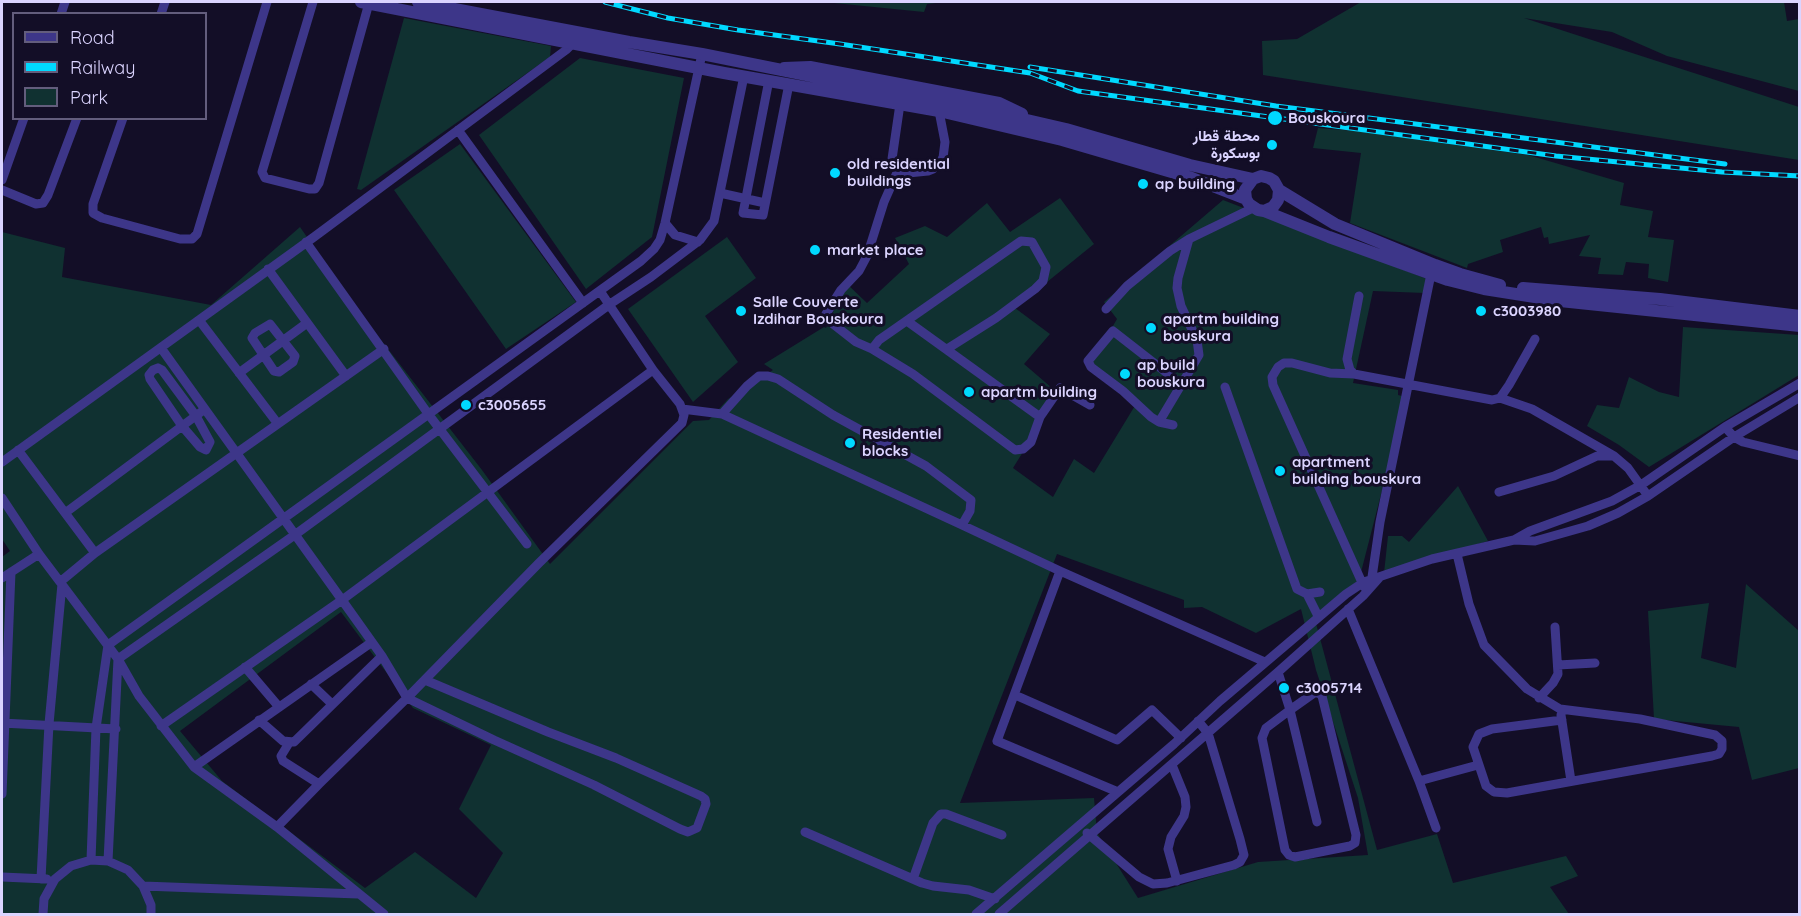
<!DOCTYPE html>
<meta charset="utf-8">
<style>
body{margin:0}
#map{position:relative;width:1801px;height:916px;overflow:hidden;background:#130e27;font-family:Quicksand,sans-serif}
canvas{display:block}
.frame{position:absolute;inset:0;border:3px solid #dbd4ff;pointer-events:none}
.legend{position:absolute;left:12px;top:12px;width:195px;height:108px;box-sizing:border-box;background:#130e27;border:2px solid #635d7d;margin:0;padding:8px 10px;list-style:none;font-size:18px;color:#dbd4ff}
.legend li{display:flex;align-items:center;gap:12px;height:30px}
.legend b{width:30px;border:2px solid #635d7d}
</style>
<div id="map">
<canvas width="1801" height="916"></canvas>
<div class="frame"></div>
<ul class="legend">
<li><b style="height:8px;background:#3d3689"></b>Road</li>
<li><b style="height:8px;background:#00d9ff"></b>Railway</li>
<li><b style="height:16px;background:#103131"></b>Park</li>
</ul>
</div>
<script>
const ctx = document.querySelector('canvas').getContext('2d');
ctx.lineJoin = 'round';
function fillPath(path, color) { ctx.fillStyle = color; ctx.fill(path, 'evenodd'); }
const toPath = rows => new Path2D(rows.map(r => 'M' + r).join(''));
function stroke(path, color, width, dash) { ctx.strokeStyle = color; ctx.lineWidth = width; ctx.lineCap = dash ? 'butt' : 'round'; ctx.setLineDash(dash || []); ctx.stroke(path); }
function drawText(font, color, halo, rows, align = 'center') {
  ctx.font = font + ' Quicksand,Vazirmatn,sans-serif'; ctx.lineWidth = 6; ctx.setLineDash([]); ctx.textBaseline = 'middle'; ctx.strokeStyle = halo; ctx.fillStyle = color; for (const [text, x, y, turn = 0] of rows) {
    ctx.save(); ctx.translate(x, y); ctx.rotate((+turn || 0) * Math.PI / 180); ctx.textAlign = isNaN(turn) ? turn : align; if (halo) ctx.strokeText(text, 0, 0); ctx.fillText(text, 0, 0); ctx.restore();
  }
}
const green = toPath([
 [824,2,945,2,927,4,924,12],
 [1361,2,1784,2,1787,21,1799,19,1799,91,1667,56,1612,32,1524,18,1799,107,1799,160,1263,75,1262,41,1297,39],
 [404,18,551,46,550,57,361,190,357,189],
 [580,58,684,78,652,237,586,289,479,135],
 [1318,128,1356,131,1528,155,1624,183,1620,205,1653,211,1648,237,1674,240,1668,282,1648,278,1649,264,1626,262,1623,275,1598,274,1601,258,1579,256,1590,235,1549,244,1548,237,1544,238,1541,227,1500,240,1503,252,1468,264,1467,268,1350,223,1361,153,1313,148],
 [460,144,576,302,506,349,394,190],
 [1060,198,1094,244,1015,308,1050,334,1024,364,1059,394,1013,468,1053,497,1074,459,1094,473,1136,404,1089,367,1117,319,1104,302,1223,200,1427,279,1425,293,1373,291,1353,383,1398,390,1398,395,1406,397,1359,580,1314,616,1377,850,1437,834,1453,883,1566,856,1578,876,1550,887,1569,914,2,914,2,557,10,551,2,539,2,232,65,248,62,277,211,305,300,227,360,313,482,470,550,564,693,421,709,420,728,399,773,370,764,364,824,327,826,328,846,283,867,303,909,264,895,238,925,226,947,237,987,203,1010,232],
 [1057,554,1184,600,1184,608,1202,607,1256,633,1301,609,1316,670,1358,798,1368,855,1258,862,1138,898,1097,833,1094,798,960,803],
 [341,612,413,708,491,745,459,809,503,853,476,898,415,852,365,888,222,781,180,731],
 [727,237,756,278,705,316,738,362,693,402,628,309],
 [1683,327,1799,335,1799,375,1649,467,1619,445,1587,426,1597,405,1619,408,1629,377,1659,392,1679,397],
 [1458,486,1488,541,1384,573,1388,536,1402,536,1409,542],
 [1746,584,1799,631,1799,768,1752,780,1739,727,1654,719,1648,611,1709,603,1701,658,1736,668]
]);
const minor = toPath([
 [313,2,262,172,265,178,309,189,315,189,319,183,369,3],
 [61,14,65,2],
 [161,14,165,2],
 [769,80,743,213,763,215,789,84],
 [900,104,892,159,896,166,908,173,928,171,933,169,943,158,945,142,939,111],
 [123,118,93,204,93,213,102,218,180,239,192,239,197,234,267,2],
 [458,130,583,303],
 [899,168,884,202,867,256,859,271,841,290,826,314,833,324,856,342,872,349,879,340,1021,241,1032,242,1046,267,1043,281,1035,289,996,318,947,349],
 [2,180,24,118],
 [2,190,36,204,43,203,48,195,77,118],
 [720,193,765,203],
 [665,223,675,235,698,242],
 [306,242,429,415,527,544],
 [268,269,346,376],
 [1359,296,1347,359,1350,370,1354,374,1492,400,1500,398,1532,409,1614,456,1628,468,1648,496],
 [1106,309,1127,286,1170,251,1189,239,1253,208],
 [199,320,278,424],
 [907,321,1040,417],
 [270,324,295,356,293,362,279,372,274,371,252,338,255,333,270,324],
 [161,348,342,600,382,656,407,698,494,740,594,785,680,829,688,832,697,828,706,804,705,799,701,796,616,758,548,732,425,680],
 [872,349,913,374,1015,450,1023,449,1031,442,1040,417,1060,388,1090,405],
 [158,368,162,370,196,416,210,442,206,450,200,447,182,426,150,379,149,375,153,370,158,368],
 [239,373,307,323],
 [1354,374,1330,373,1292,363,1284,363,1278,367,1272,377,1273,385,1364,587],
 [1225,387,1297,589,1307,594,1320,592],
 [1500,398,1509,385,1535,339],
 [682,409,722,414,962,525,970,511,971,500,926,466,833,415,778,379,768,376,759,376,747,386,722,414],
 [1159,422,1199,355,1197,340,1181,306,1177,288,1178,278,1189,239],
 [1173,425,1159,422,1151,417,1123,391,1091,367,1088,361,1113,331,1181,384],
 [1725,427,1734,437,1743,442,1800,456],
 [18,450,95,553],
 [2,462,314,237,566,50,574,42],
 [1499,492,1554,476,1597,456,1613,456],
 [2,498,39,554,118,659,139,696,194,767,277,827,384,914],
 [65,513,201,412],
 [962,525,1060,571,1265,662],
 [1514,540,1535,541,1588,526,1618,513,1648,496,1734,437,1800,397],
 [1457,554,1469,604,1484,645,1527,689,1560,709,1640,719,1715,735,1722,741,1722,749,1719,754,1712,756,1507,793,1494,792,1486,786,1473,747,1479,734,1492,729,1562,720],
 [1060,571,997,741,1118,792],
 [2,578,39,554],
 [60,582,95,553,384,349],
 [1371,584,1380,522,1431,274],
 [1307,594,1318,616],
 [1348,609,1419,781,1436,828],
 [1558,665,1595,663],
 [245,667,279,707],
 [1278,672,1290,710,1314,693,1319,693,1322,696,1356,835,1355,843,1350,846,1295,857,1289,855,1285,850,1262,738,1266,728,1290,710,1317,822],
 [311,684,332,704],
 [1015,695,1117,740,1152,710,1181,738],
 [1539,698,1553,683,1558,674,1555,627],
 [1561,715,1571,781],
 [259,720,283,741,294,742,382,656],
 [2,723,116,729],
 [161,726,342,600,653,370],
 [289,743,281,756,283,761,319,784],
 [1172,765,1185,797,1186,807,1184,816,1171,837,1168,849,1177,881],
 [194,767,372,642],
 [1419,781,1478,765],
 [2,794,11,572],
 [277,827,319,784,407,698,539,563,682,423,684,415,680,404,653,370,600,291],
 [805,832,922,883,933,886,969,890,995,899],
 [1087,833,1139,877,1153,884,1167,883,1234,865,1240,862,1244,855,1240,839,1208,733,1198,721],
 [91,860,96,728,108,645,641,261,654,249,660,240,665,223,702,54],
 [108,861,118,659,296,534,610,304,651,277,700,240,714,221,744,76],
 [2,877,47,879],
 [41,879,49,724,62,584],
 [913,879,933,823,941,814,946,814,1002,835],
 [143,886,358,894],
 [43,914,44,899,55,879,71,866,91,860,108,861,128,870,143,886,151,905,151,914],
 [976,914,1174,744,1220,701,1346,594,1364,582,1432,559,1514,540,1530,531,1612,501,1641,485,1725,427,1800,383],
 [999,914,1278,672,1363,596,1379,578]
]);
const tertiary = toPath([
 [361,2,724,73,939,111,1062,140,1192,178,1246,199,1249,204,1258,210,1264,211,1329,237,1448,280,1484,289,1560,301,1800,326],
 [418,2,629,42,702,54,1001,114,1066,129,1190,165,1253,179],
 [784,68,810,67,999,103,1022,114],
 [1246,199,1245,190,1253,179,1261,176,1269,178,1274,181,1279,190,1335,224,1435,265,1460,274,1500,285],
 [1264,211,1273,207,1278,200,1279,190],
 [1523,288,1660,299,1800,316]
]);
const rail = toPath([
 [605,2,668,18,738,30,840,44,1030,73,1078,91,1556,156,1722,172,1800,176],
 [1030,67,1276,106,1725,164]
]);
const markers = [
 [1275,118,8,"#00d9ff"],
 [1272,145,6,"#00d9ff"],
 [835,173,6,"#00d9ff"],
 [1143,184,6,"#00d9ff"],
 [815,250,6,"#00d9ff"],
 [741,311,6,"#00d9ff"],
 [1481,311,6,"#00d9ff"],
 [1151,328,6,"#00d9ff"],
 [1125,374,6,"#00d9ff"],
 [969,392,6,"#00d9ff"],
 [466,405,6,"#00d9ff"],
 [850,443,6,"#00d9ff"],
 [1280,471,6,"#00d9ff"],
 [1284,688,6,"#00d9ff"]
];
const poiNames = [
 ["Bouskoura",1288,118],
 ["محطة قطار",1260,136,"right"],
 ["بوسكورة",1260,153,"right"],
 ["old residential",847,164],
 ["buildings",847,181],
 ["ap building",1155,184],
 ["market place",827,250],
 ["Salle Couverte",753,302],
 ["Izdihar Bouskoura",753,319],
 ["c3003980",1493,311],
 ["apartm building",1163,319],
 ["bouskura",1163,336],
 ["ap build",1137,365],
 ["bouskura",1137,382],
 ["apartm building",981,392],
 ["c3005655",478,405],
 ["Residentiel",862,434],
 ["blocks",862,451],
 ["apartment",1292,462],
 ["building bouskura",1292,479],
 ["c3005714",1296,688]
];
fillPath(green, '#103131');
stroke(minor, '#3d3689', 9);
stroke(tertiary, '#3d3689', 12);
stroke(rail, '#00d9ff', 5);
stroke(rail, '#130e27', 3, [9]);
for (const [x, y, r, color] of markers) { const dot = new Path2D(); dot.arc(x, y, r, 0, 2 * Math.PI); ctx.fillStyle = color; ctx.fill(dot); stroke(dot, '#130e27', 2); }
drawText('bold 15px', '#dbd4ff', '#130e27', poiNames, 'left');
</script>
